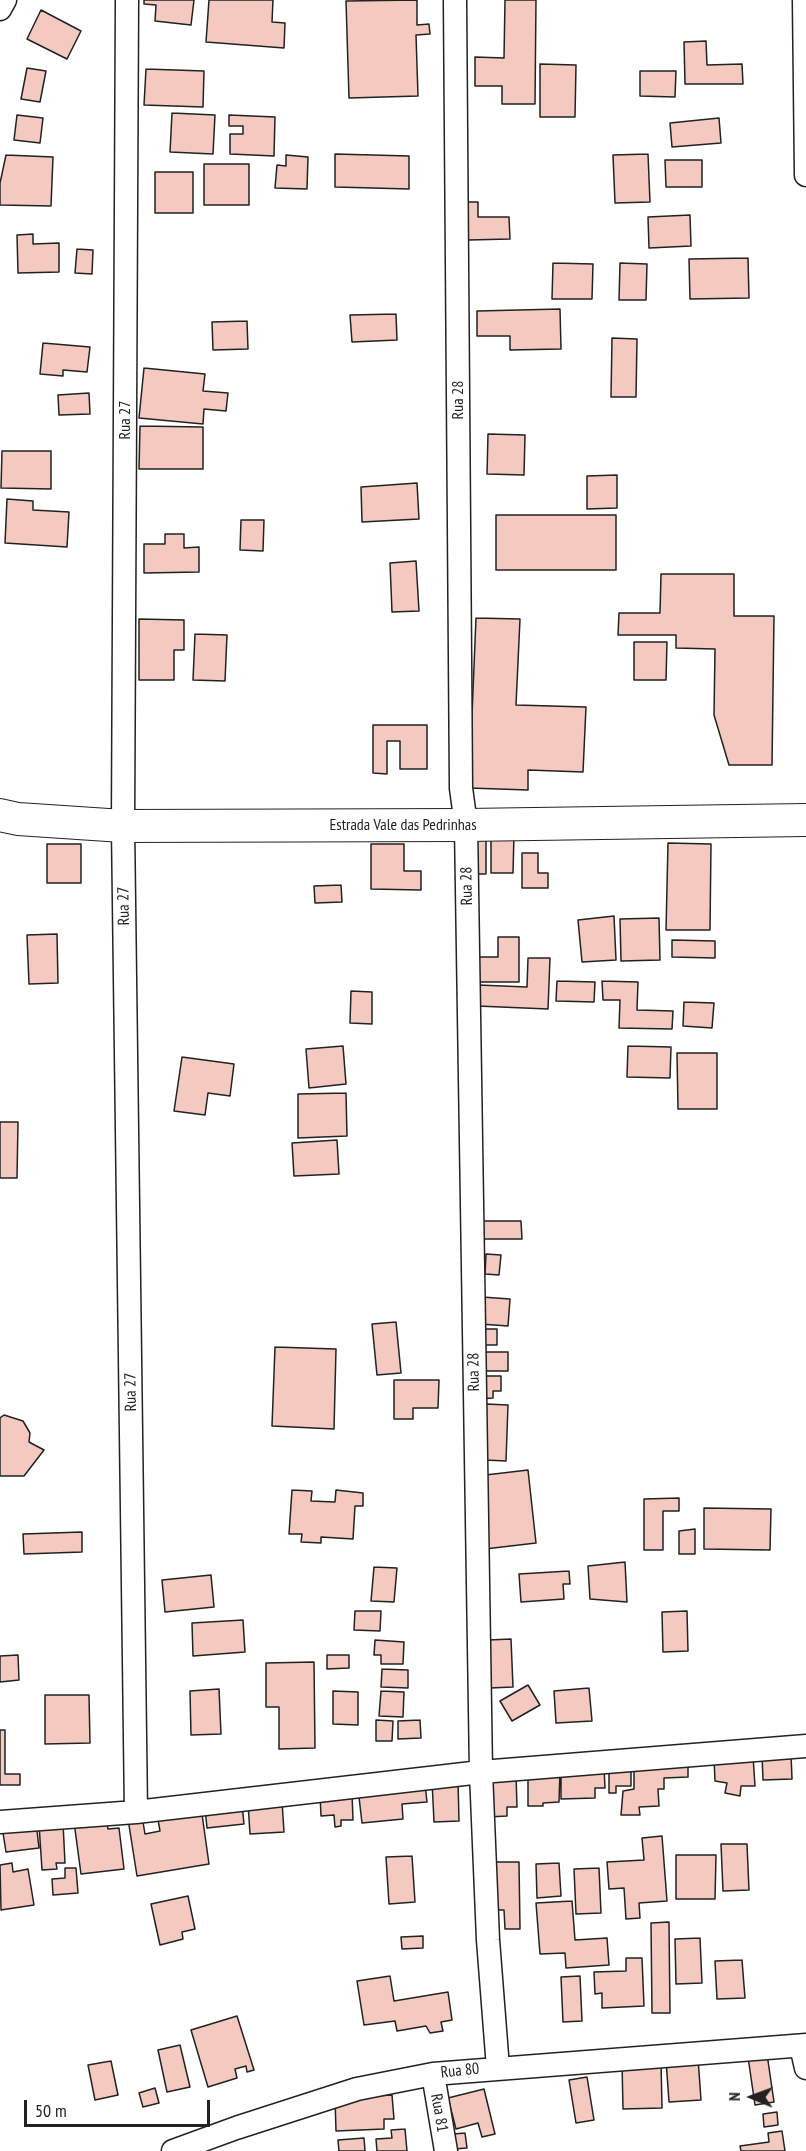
<!DOCTYPE html>
<style>
body{margin:0}
#map{position:relative;width:806px;height:2151px;overflow:hidden;background:#fff;font-family:"PT Sans Narrow",sans-serif}
canvas{display:block}
.north{position:absolute;left:722px;top:2067px;width:60px;height:60px;-webkit-text-stroke:4px #fff;paint-order:stroke;rotate:271deg;font-size:16px;font-weight:700;line-height:24px;text-align:center;color:#222}
.north::after{content:'';display:block;margin:auto;width:21px;height:27px;background:#222;clip-path:polygon(50% 0,100% 100%,50% 72%,0 100%)}
.scale{position:absolute;left:24px;top:2100px;width:186px;height:27px;box-sizing:border-box;border:3px solid #222;border-top:0;padding-left:8px;font-size:18px;line-height:21px;white-space:nowrap;color:#222;-webkit-text-stroke:4px #fff;paint-order:stroke}
</style>
<div id="map">
<canvas width="806" height="2151"></canvas>
<div class="north">N</div>
<div class="scale">50 m</div>
</div>
<script>
const ctx = document.querySelector('canvas').getContext('2d');
ctx.lineJoin = 'round';
function fillPath(path, color) { ctx.fillStyle = color; ctx.fill(path, 'evenodd'); }
const toPath = rows => new Path2D(rows.map(r => 'M' + r).join(''));
function stroke(path, color, width, dash) { ctx.strokeStyle = color; ctx.lineWidth = width; ctx.lineCap = dash ? 'butt' : 'round'; ctx.setLineDash(dash || []); ctx.stroke(path); }
function drawText(font, color, halo, rows, align = 'center') {
  ctx.font = font + ' "PT Sans Narrow",sans-serif'; ctx.lineWidth = 4.5; ctx.setLineDash([]); ctx.textBaseline = 'middle'; ctx.strokeStyle = halo; ctx.fillStyle = color; for (const [text, x, y, turn = 0] of rows) {
    ctx.save(); ctx.translate(x, y); ctx.rotate((+turn || 0) * Math.PI / 180); ctx.textAlign = isNaN(turn) ? turn : align; if (halo) ctx.strokeText(text, 0, 0); ctx.fillText(text, 0, 0); ctx.restore();
  }
}
const building = toPath([
 [144,0,194,0,191,25,155,21,156,5,144,4,144,0],
 [209,0,273,0,272,22,285,23,284,48,206,42,209,0],
 [417,0,417,25,429,24,430,34,416,35,418,96,349,98,346,1,417,0],
 [505,0,536,0,535,104,502,104,502,86,475,86,475,57,504,58,505,0],
 [41,10,81,31,67,59,27,39,41,10],
 [706,41,707,65,742,64,743,84,685,84,684,42,706,41],
 [540,64,576,65,575,117,540,117,540,64],
 [27,68,46,71,40,102,21,99,27,68],
 [146,69,204,71,203,107,144,105,146,69],
 [640,71,676,71,675,97,640,96,640,71],
 [172,113,215,115,213,154,170,152,172,113],
 [17,115,43,118,40,143,14,140,17,115],
 [229,115,275,117,274,156,230,154,230,134,243,134,243,126,229,126,229,115],
 [719,118,721,143,672,147,670,123,719,118],
 [335,154,409,156,409,189,335,187,335,154],
 [648,154,650,202,615,203,613,155,648,154],
 [6,155,53,157,51,206,0,205,0,183,6,155],
 [286,155,308,157,307,189,275,188,277,165,286,166,286,155],
 [665,160,702,160,702,187,666,187,665,160],
 [204,164,249,164,249,205,204,205,204,164],
 [155,172,193,172,193,213,155,213,155,172],
 [467,202,478,202,478,217,509,217,510,239,468,240,467,202],
 [690,215,691,246,649,248,648,217,690,215],
 [33,234,33,244,59,243,59,272,18,273,17,235,33,234],
 [77,249,93,250,92,274,75,273,77,249],
 [748,258,749,298,690,299,689,259,748,258],
 [553,263,593,264,592,299,552,299,553,263],
 [620,263,647,264,646,300,619,300,620,263],
 [560,309,561,349,510,350,510,336,477,336,477,311,560,309],
 [396,314,397,340,352,342,350,315,396,314],
 [247,321,248,349,213,350,212,322,247,321],
 [612,338,637,339,636,397,611,397,612,338],
 [43,343,90,347,87,372,63,370,63,376,40,374,43,343],
 [144,368,205,374,203,391,228,393,226,411,204,409,203,424,139,418,144,368],
 [89,393,90,414,59,415,58,395,89,393],
 [140,426,203,427,203,469,139,469,140,426],
 [488,434,525,435,524,475,487,474,488,434],
 [2,451,51,451,51,489,1,488,2,451],
 [617,475,617,508,587,509,587,476,617,475],
 [417,483,419,519,362,522,361,487,417,483],
 [7,499,33,501,33,510,69,512,67,547,5,543,7,499],
 [496,515,616,515,616,570,496,570,496,515],
 [241,520,264,520,263,551,240,550,241,520],
 [165,534,184,534,184,548,199,547,199,572,144,573,144,544,165,544,165,534],
 [416,561,419,611,392,612,390,563,416,561],
 [661,574,734,574,734,616,774,616,772,765,729,765,714,715,715,649,676,648,676,635,618,635,619,613,660,613,661,574],
 [476,618,520,619,516,705,586,707,583,772,528,770,528,790,469,788,476,618],
 [139,619,184,620,184,650,174,650,174,680,139,680,139,619],
 [195,634,227,635,225,681,193,680,195,634],
 [634,642,667,642,666,680,634,680,634,642],
 [373,725,427,725,427,769,400,769,400,741,387,741,387,774,373,773,373,725],
 [491,835,514,835,513,873,491,873,491,835],
 [472,836,486,836,486,874,472,874,472,836],
 [668,843,711,844,710,930,666,930,668,843],
 [47,844,81,844,81,883,47,883,47,844],
 [371,844,404,844,404,871,421,871,421,890,371,889,371,844],
 [522,853,538,853,538,873,548,873,548,888,522,888,522,853],
 [341,885,342,902,315,903,314,886,341,885],
 [614,916,616,960,582,962,578,920,614,916],
 [659,918,660,960,621,961,620,919,659,918],
 [57,934,58,983,29,984,27,935,57,934],
 [498,937,519,937,519,982,472,982,472,957,498,957,498,937],
 [672,940,715,941,715,958,672,957,672,940],
 [528,958,550,958,548,1009,477,1006,478,985,527,987,528,958],
 [557,981,595,982,594,1002,556,1001,557,981],
 [602,981,638,982,637,1010,673,1011,672,1029,619,1028,620,1000,603,1000,602,981],
 [351,991,372,992,372,1024,350,1023,351,991],
 [684,1002,714,1003,712,1028,683,1026,684,1002],
 [343,1046,346,1084,309,1088,306,1049,343,1046],
 [628,1046,671,1047,670,1078,627,1077,628,1046],
 [677,1053,717,1053,717,1109,678,1109,677,1053],
 [182,1057,234,1064,230,1096,208,1093,205,1115,174,1111,182,1057],
 [346,1093,347,1136,298,1138,298,1094,346,1093],
 [0,1122,18,1122,17,1178,0,1178,0,1122],
 [337,1140,339,1174,294,1176,292,1143,337,1140],
 [478,1221,521,1221,522,1239,479,1239,478,1221],
 [486,1254,501,1255,499,1275,485,1274,486,1254],
 [482,1297,510,1299,508,1326,480,1324,482,1297],
 [396,1322,401,1373,377,1375,372,1324,396,1322],
 [480,1329,497,1329,497,1345,480,1345,480,1329],
 [275,1347,336,1349,334,1429,272,1426,275,1347],
 [481,1352,508,1352,508,1371,481,1371,481,1352],
 [479,1376,501,1376,501,1391,493,1391,493,1398,479,1399,479,1376],
 [394,1380,439,1380,438,1408,413,1408,413,1419,394,1419,394,1380],
 [486,1404,508,1405,506,1461,485,1460,486,1404],
 [4,1415,23,1421,30,1433,29,1442,44,1450,24,1476,0,1476,0,1418,4,1415],
 [528,1470,536,1543,485,1549,477,1476,528,1470],
 [292,1490,312,1491,311,1501,335,1502,336,1490,363,1493,363,1506,355,1506,353,1539,321,1537,321,1543,301,1542,302,1534,289,1534,292,1490],
 [679,1498,679,1511,663,1511,663,1550,644,1550,644,1499,679,1498],
 [704,1508,771,1509,770,1550,704,1549,704,1508],
 [695,1529,695,1554,679,1554,679,1531,695,1529],
 [82,1532,82,1552,24,1554,23,1534,82,1532],
 [625,1562,627,1602,590,1599,588,1566,625,1562],
 [374,1567,397,1568,394,1602,371,1601,374,1567],
 [569,1571,570,1584,563,1584,564,1599,521,1602,519,1574,569,1571],
 [211,1575,214,1607,165,1612,162,1580,211,1575],
 [355,1611,381,1611,380,1631,354,1630,355,1611],
 [687,1611,688,1651,663,1652,662,1612,687,1611],
 [243,1620,245,1652,193,1656,192,1623,243,1620],
 [511,1639,513,1687,490,1688,488,1640,511,1639],
 [375,1640,404,1642,403,1664,381,1664,381,1655,374,1655,375,1640],
 [18,1655,19,1680,0,1682,0,1656,18,1655],
 [327,1655,349,1655,349,1668,327,1669,327,1655],
 [314,1662,315,1748,279,1749,279,1707,266,1707,266,1663,314,1662],
 [382,1669,408,1670,408,1688,381,1687,382,1669],
 [528,1685,540,1705,512,1721,500,1701,528,1685],
 [589,1688,592,1721,556,1723,554,1691,589,1688],
 [219,1689,221,1734,191,1735,190,1691,219,1689],
 [333,1691,358,1692,358,1725,333,1724,333,1691],
 [381,1691,404,1692,403,1717,379,1716,381,1691],
 [45,1695,89,1695,90,1743,45,1744,45,1695],
 [376,1720,393,1721,392,1741,376,1741,376,1720],
 [420,1720,421,1738,398,1739,398,1721,420,1720],
 [0,1730,5,1730,5,1774,20,1774,20,1785,0,1785,0,1730],
 [791,1754,792,1779,763,1780,762,1755,791,1754],
 [753,1756,755,1786,741,1786,740,1796,725,1793,727,1783,715,1781,714,1758,753,1756],
 [688,1761,688,1777,664,1778,664,1789,658,1789,659,1806,639,1807,640,1815,621,1815,623,1791,634,1789,634,1762,688,1761],
 [609,1765,631,1765,631,1786,616,1786,616,1793,609,1793,609,1765],
 [604,1767,605,1788,595,1788,595,1798,561,1799,561,1768,604,1767],
 [560,1771,559,1802,543,1803,543,1806,528,1806,528,1778,560,1771],
 [516,1774,517,1807,507,1807,507,1816,487,1817,486,1776,516,1774],
 [458,1780,459,1821,434,1822,432,1781,458,1780],
 [425,1784,427,1802,402,1804,403,1819,362,1823,359,1797,425,1784],
 [352,1793,353,1820,341,1820,341,1826,335,1827,334,1815,321,1816,320,1794,352,1793],
 [282,1801,284,1832,250,1834,248,1803,282,1801],
 [242,1804,244,1824,207,1828,205,1808,242,1804],
 [201,1807,209,1864,137,1876,128,1819,142,1816,145,1834,160,1831,157,1814,201,1807],
 [106,1817,108,1829,119,1828,124,1869,81,1874,74,1822,106,1817],
 [36,1822,39,1848,6,1852,3,1833,36,1822],
 [63,1823,65,1863,56,1863,57,1869,42,1870,39,1824,63,1823],
 [662,1836,667,1901,639,1903,640,1918,626,1919,624,1888,609,1889,607,1862,644,1860,642,1838,662,1836],
 [721,1844,747,1844,749,1890,723,1891,721,1844],
 [676,1855,716,1855,715,1899,676,1899,676,1855],
 [412,1856,415,1902,389,1904,386,1857,412,1856],
 [491,1862,519,1862,520,1929,505,1929,504,1910,492,1910,491,1862],
 [12,1863,13,1872,28,1869,34,1905,1,1910,0,1865,12,1863],
 [559,1863,561,1896,537,1898,536,1864,559,1863],
 [65,1868,76,1868,78,1893,53,1895,52,1879,65,1878,65,1868],
 [599,1868,601,1913,576,1914,574,1869,599,1868],
 [188,1896,195,1929,182,1932,183,1939,160,1945,151,1904,188,1896],
 [572,1901,575,1940,607,1938,609,1965,566,1968,565,1953,540,1954,536,1903,572,1901],
 [669,1922,670,2013,652,2013,651,1923,669,1922],
 [423,1936,423,1948,402,1949,401,1937,423,1936],
 [700,1938,702,1983,676,1984,675,1939,700,1938],
 [626,1958,642,1958,644,2006,602,2008,602,1993,595,1994,594,1972,626,1971,626,1958],
 [742,1960,745,1998,717,1999,715,1961,742,1960],
 [390,1976,394,2001,448,1992,452,2020,441,2022,443,2031,430,2033,426,2026,397,2031,395,2021,364,2025,357,1981,390,1976],
 [580,1976,582,2021,563,2022,561,1977,580,1976],
 [237,2016,254,2070,247,2072,246,2066,235,2069,237,2078,208,2087,191,2030,237,2016],
 [180,2045,190,2087,167,2092,158,2050,180,2045],
 [767,2054,774,2102,755,2105,748,2057,767,2054],
 [698,2058,701,2100,669,2102,666,2060,698,2058],
 [111,2061,118,2095,95,2100,88,2065,111,2061],
 [661,2062,662,2108,623,2109,622,2063,661,2062],
 [587,2077,594,2120,576,2123,569,2080,587,2077],
 [155,2088,159,2103,143,2107,139,2093,155,2088],
 [484,2089,495,2134,482,2137,478,2123,456,2129,448,2098,484,2089],
 [392,2095,394,2119,384,2119,384,2129,336,2131,335,2098,392,2095],
 [777,2112,778,2125,764,2127,763,2114,777,2112],
 [405,2129,407,2151,377,2151,376,2139,392,2138,391,2130,405,2129],
 [782,2131,785,2151,741,2151,740,2146,769,2142,768,2133,782,2131],
 [465,2133,467,2148,454,2149,453,2134,465,2133],
 [364,2138,365,2151,339,2151,338,2140,364,2138]
]);
const street = toPath([
 [127,0,123,826,136,1812],
 [455,0,461,788,466,825,481,1772,488,1940,498,2068],
 [804,0,806,175],
 [0,9,5,0],
 [0,1822,136,1812,481,1772,806,1746],
 [801,2046,806,2068],
 [433,2074,446,2151],
 [173,2151,236,2128,357,2089,433,2074,806,2045]
]);
const secondary = toPath([
 [0,815,18,819,123,826,466,825,806,820]
]);
const streetNames = [
 ["Rua 28",458,400,-90],
 ["Rua 27",125,420,-90],
 ["Estrada Vale das Pedrinhas",403,825],
 ["Rua 28",467,886,-91],
 ["Rua 27",124,906,-91],
 ["Rua 28",474,1372,-91],
 ["Rua 27",131,1392,-91],
 ["Rua 80",460,2071,-6],
 ["Rua 81",439,2113,80]
];
fillPath(building, '#f3c9c0');
stroke(building, '#222', 1.5);
stroke(street, '#222', 25);
stroke(secondary, '#222', 34);
stroke(street, '#fff', 22);
stroke(secondary, '#fff', 32);
drawText('16px', '#222', '#fff', streetNames);
</script>
